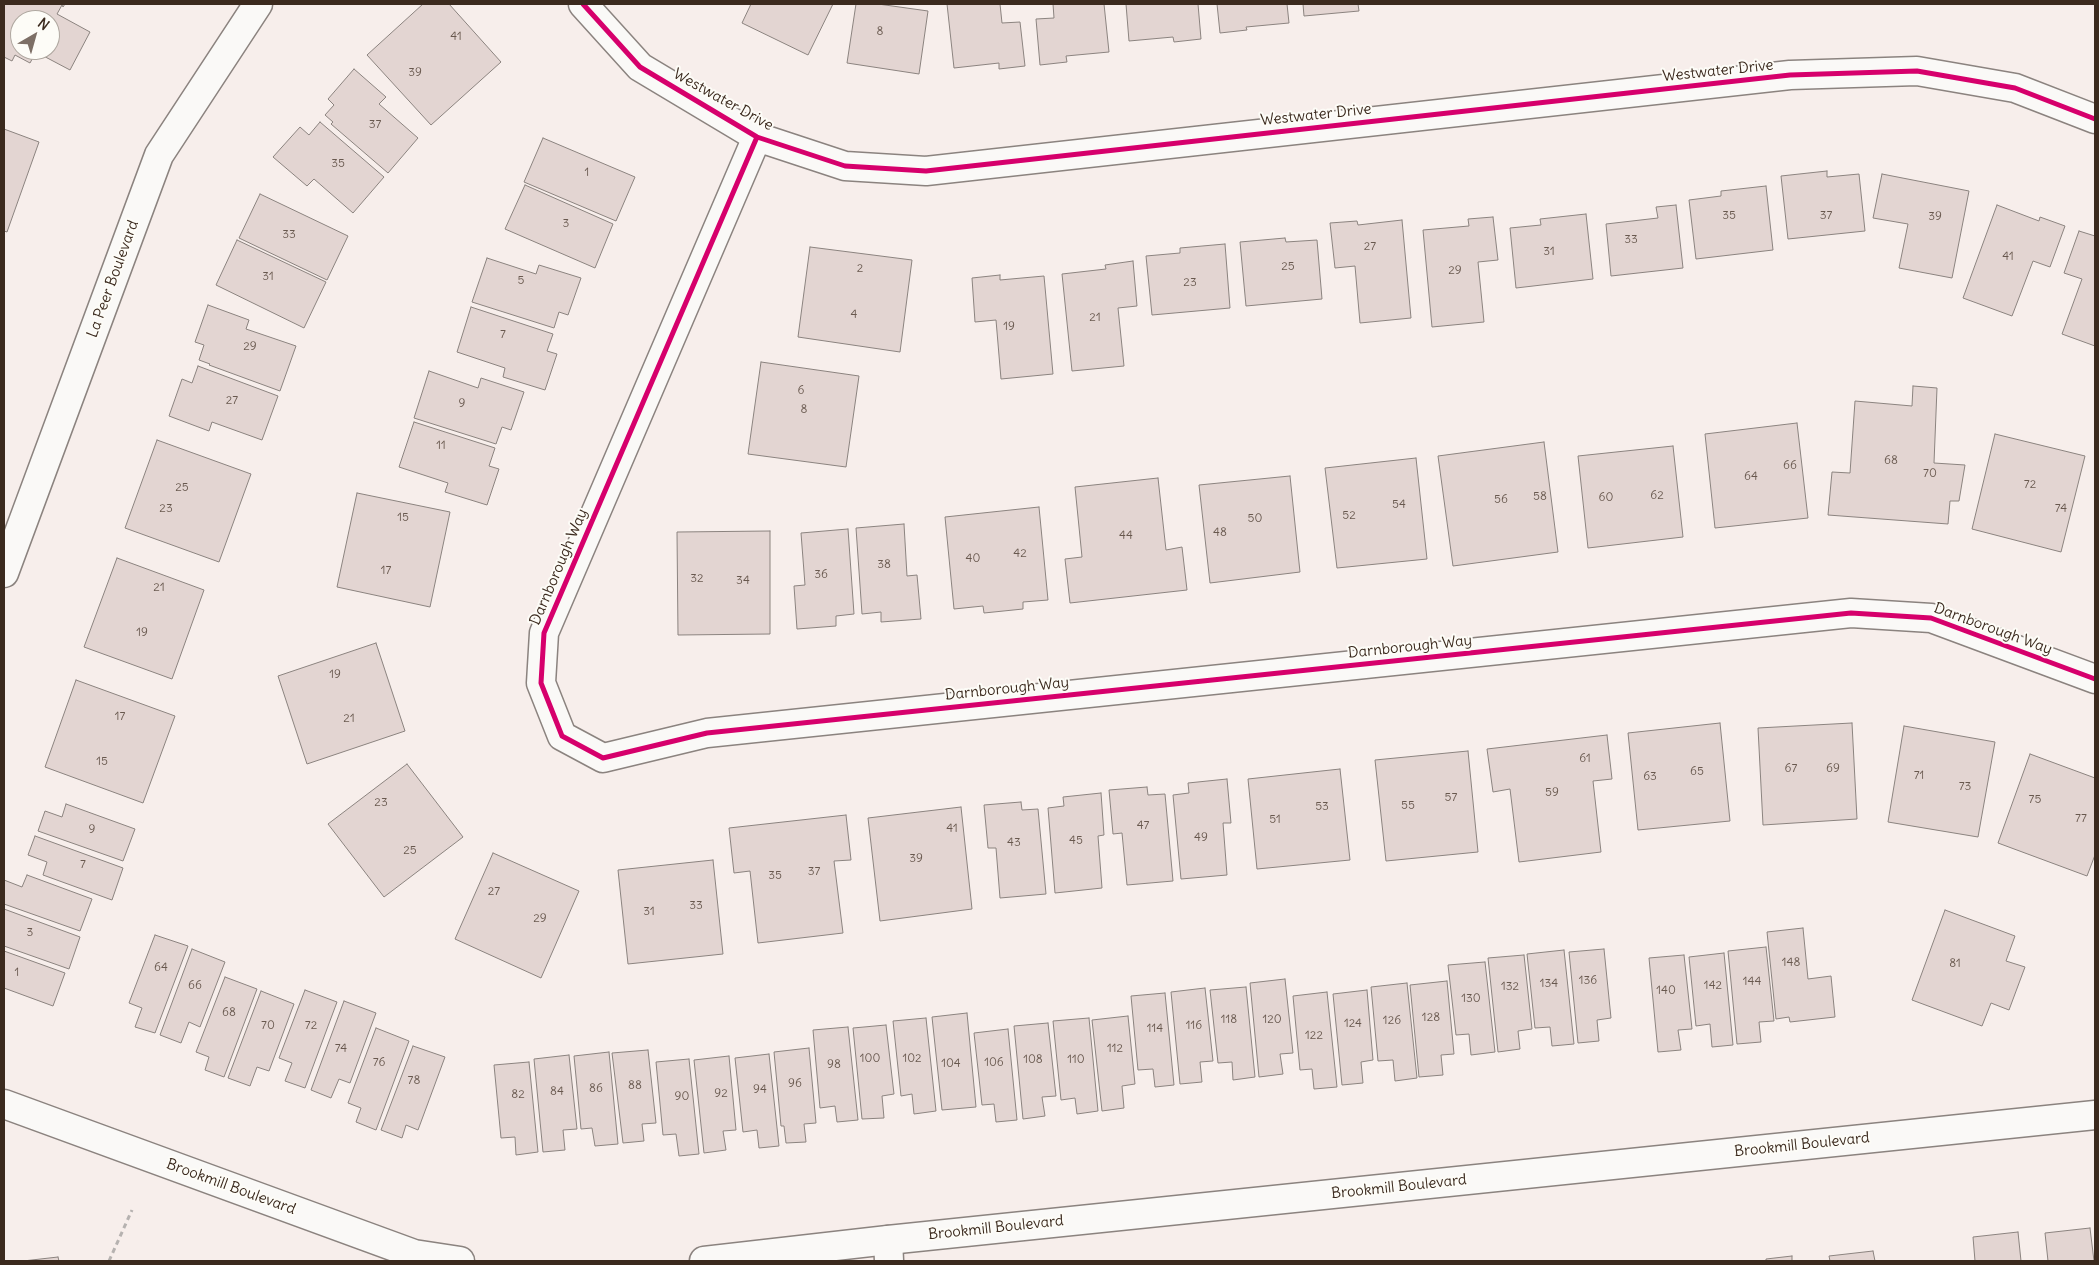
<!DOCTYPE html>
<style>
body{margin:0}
#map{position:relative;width:2099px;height:1265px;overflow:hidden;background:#f7eeeb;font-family:Delius,sans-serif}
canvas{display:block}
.frame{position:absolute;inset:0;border:5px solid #3b2a1e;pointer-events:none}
.north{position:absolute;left:10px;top:10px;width:50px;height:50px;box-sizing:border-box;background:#fdfcf7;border:1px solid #afa8a0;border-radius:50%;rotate:38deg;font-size:14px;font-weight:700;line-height:20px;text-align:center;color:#3b2a1e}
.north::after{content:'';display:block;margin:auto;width:18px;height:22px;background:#7d6f66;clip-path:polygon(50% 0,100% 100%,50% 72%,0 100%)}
</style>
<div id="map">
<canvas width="2099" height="1265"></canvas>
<div class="frame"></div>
<div class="north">N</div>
</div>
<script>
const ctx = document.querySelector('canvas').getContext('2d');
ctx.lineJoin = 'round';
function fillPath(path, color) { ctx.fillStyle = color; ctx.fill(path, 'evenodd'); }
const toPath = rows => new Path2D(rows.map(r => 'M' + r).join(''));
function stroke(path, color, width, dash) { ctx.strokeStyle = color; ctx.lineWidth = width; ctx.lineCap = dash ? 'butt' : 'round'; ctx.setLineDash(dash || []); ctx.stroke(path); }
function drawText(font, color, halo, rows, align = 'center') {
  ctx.font = font + ' Delius,sans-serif'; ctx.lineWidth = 4; ctx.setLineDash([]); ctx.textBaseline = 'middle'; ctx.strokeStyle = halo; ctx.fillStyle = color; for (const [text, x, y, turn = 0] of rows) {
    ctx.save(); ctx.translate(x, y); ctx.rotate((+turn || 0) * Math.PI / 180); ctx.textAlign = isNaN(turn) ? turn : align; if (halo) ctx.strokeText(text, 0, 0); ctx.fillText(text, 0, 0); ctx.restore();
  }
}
const building = toPath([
 [4,4,65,4,63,7,62,5,57,14,90,32,70,70,36,52,30,63,15,55,12,61,4,57,4,4],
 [20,20,50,20,50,50,20,50,20,20],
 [423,4,449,4,501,62,431,125,367,55,423,4],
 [751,4,833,4,808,55,742,23,751,4],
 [856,4,878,4,928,11,919,74,847,63,856,4],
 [947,4,1000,4,1002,23,1020,22,1025,66,999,69,999,63,954,68,947,4],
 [1053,4,1104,4,1109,52,1066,56,1067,62,1040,65,1036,19,1054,18,1053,4],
 [1126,4,1198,4,1201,39,1174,42,1173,37,1129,41,1126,4],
 [1217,4,1287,4,1289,23,1246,27,1247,30,1220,33,1217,4],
 [1303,4,1358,4,1359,11,1304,16,1303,4],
 [354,69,386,97,379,104,418,138,388,173,331,124,333,122,325,115,334,105,328,99,354,69],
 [320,122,384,177,353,213,314,179,307,186,273,157,300,127,309,135,320,122],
 [4,129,39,142,7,232,4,231,4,129],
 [543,138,635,177,616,221,524,182,543,138],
 [1827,171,1827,177,1859,174,1865,231,1788,239,1781,176,1827,171],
 [1882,174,1969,191,1952,278,1899,268,1908,224,1873,218,1882,174],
 [525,185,613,224,595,268,505,229,525,185],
 [1766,186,1773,250,1696,259,1689,200,1721,196,1721,191,1766,186],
 [260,194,348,236,327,280,239,238,260,194],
 [1676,205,1683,268,1611,276,1606,224,1658,218,1656,207,1676,205],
 [1997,205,2039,221,2040,217,2065,226,2050,267,2033,261,2012,316,1963,298,1997,205],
 [1586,214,1593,279,1516,288,1510,228,1541,225,1540,219,1586,214],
 [1493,217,1498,260,1478,262,1484,322,1432,327,1423,230,1469,226,1468,219,1493,217],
 [1402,220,1411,318,1360,323,1355,266,1335,268,1330,223,1357,221,1358,225,1402,220],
 [2079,231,2095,236,2095,346,2062,334,2082,279,2064,273,2079,231],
 [1285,238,1286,242,1317,240,1322,299,1246,306,1240,242,1285,238],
 [237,240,326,282,304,328,216,285,237,240],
 [1225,244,1230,308,1152,315,1146,256,1180,253,1180,248,1225,244],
 [810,247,912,260,900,352,798,337,810,247],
 [487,258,536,274,539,265,581,278,568,315,559,312,554,328,472,302,487,258],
 [1133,261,1137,306,1118,308,1124,366,1072,371,1062,274,1106,269,1105,265,1133,261],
 [1000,275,1000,280,1044,276,1053,374,1001,379,996,320,975,322,972,278,1000,275],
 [208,305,249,320,246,329,296,346,280,391,209,365,210,364,199,360,204,345,195,342,208,305],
 [471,307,553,334,547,351,557,354,545,390,503,377,505,368,457,352,471,307],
 [761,362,859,376,846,467,748,454,761,362],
 [198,366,278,396,262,440,212,422,209,431,169,416,182,379,192,383,198,366],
 [429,371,478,388,481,378,524,392,511,430,502,427,496,444,414,418,429,371],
 [1913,386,1937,388,1934,463,1965,465,1959,501,1950,501,1948,524,1828,515,1832,472,1850,473,1855,401,1912,406,1913,386],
 [414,422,495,448,489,466,499,469,487,505,445,492,448,483,399,467,414,422],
 [1797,423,1808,518,1715,528,1705,434,1797,423],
 [1995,434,2085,456,2061,552,1972,529,1995,434],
 [157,440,251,474,219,562,125,528,157,440],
 [1544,442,1558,552,1453,566,1438,456,1544,442],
 [1673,446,1683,537,1588,548,1578,456,1673,446],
 [1416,458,1427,559,1337,568,1325,468,1416,458],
 [1290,476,1300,572,1210,583,1199,485,1290,476],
 [1158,478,1166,550,1182,547,1187,590,1070,603,1065,559,1082,557,1075,487,1158,478],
 [357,493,450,512,430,607,337,587,357,493],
 [1039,507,1048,600,1023,602,1023,609,984,613,983,606,954,609,945,517,1039,507],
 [904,524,907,576,917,575,921,619,881,622,881,612,862,614,856,528,904,524],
 [848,529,854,614,836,616,836,626,797,629,794,586,805,585,801,533,848,529],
 [770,531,770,634,678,635,677,532,770,531],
 [117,558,204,590,172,679,84,647,117,558],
 [376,643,405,731,307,764,278,676,376,643],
 [76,680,175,716,143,803,45,767,76,680],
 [1720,723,1730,821,1638,830,1628,733,1720,723],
 [1852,723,1857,819,1763,825,1758,728,1852,723],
 [1904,726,1995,742,1978,837,1888,822,1904,726],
 [1607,735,1612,779,1593,781,1601,852,1519,862,1510,789,1493,792,1487,749,1607,735],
 [1468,751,1478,852,1386,861,1375,760,1468,751],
 [2030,754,2095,778,2095,855,2087,876,1998,843,2030,754],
 [407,764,463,837,384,897,328,824,407,764],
 [1340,769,1350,860,1257,869,1248,779,1340,769],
 [1227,779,1231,823,1223,823,1227,875,1181,879,1173,795,1189,793,1188,783,1227,779],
 [1147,787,1148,795,1165,794,1173,881,1127,885,1122,833,1113,834,1109,790,1147,787],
 [1101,793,1104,835,1098,836,1102,888,1055,893,1048,808,1064,806,1063,797,1101,793],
 [1021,802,1022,810,1038,809,1046,894,1000,898,996,848,988,848,984,805,1021,802],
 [66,804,135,829,123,861,38,831,45,811,62,817,66,804],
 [961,807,972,909,880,921,868,818,961,807],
 [846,815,851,860,834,861,843,933,758,943,750,871,734,873,729,828,846,815],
 [35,836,123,868,112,900,43,875,47,862,28,855,35,836],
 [493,853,579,891,541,978,455,939,493,853],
 [713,860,723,954,628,964,618,870,713,860],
 [27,875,92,899,80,931,4,904,4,880,22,887,27,875],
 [4,909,80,937,69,969,4,946,4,909],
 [1945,910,2015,936,2006,961,2025,967,2009,1010,1991,1003,1982,1026,1912,1000,1945,910],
 [1803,928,1808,979,1831,976,1835,1017,1790,1022,1789,1017,1776,1019,1767,932,1803,928],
 [155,935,188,946,155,1033,135,1027,142,1008,129,1003,155,935],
 [1766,947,1774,1021,1759,1022,1761,1042,1737,1044,1728,951,1766,947],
 [192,949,225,962,200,1027,189,1022,181,1043,160,1035,192,949],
 [1604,949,1611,1018,1597,1020,1599,1041,1578,1043,1569,952,1604,949],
 [1564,950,1574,1044,1552,1046,1550,1027,1535,1028,1527,954,1564,950],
 [4,951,65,973,53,1006,4,988,4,951],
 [1724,953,1733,1045,1712,1047,1710,1024,1696,1026,1689,957,1724,953],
 [1524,955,1532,1029,1518,1031,1520,1049,1498,1052,1488,958,1524,955],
 [1684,955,1692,1029,1678,1030,1681,1050,1658,1052,1649,958,1684,955],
 [1485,962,1495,1052,1471,1055,1469,1034,1456,1035,1448,965,1485,962],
 [225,977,257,989,224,1077,205,1070,209,1057,196,1052,225,977],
 [1285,979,1293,1053,1280,1054,1283,1074,1259,1077,1250,983,1285,979],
 [1447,981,1454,1054,1441,1055,1443,1075,1419,1077,1410,985,1447,981],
 [1407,983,1417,1078,1395,1081,1393,1060,1378,1061,1371,987,1407,983],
 [1246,987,1255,1077,1233,1080,1232,1062,1218,1063,1210,990,1246,987],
 [1205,988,1213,1061,1200,1062,1202,1082,1180,1084,1171,992,1205,988],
 [305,990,337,1002,305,1088,285,1081,292,1063,279,1058,305,990],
 [1367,990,1373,1060,1361,1062,1363,1083,1342,1085,1333,994,1367,990],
 [261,991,294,1004,269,1071,257,1067,250,1086,228,1078,261,991],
 [1327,992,1337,1087,1314,1089,1312,1069,1300,1070,1293,996,1327,992],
 [1165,993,1174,1085,1155,1087,1153,1069,1138,1070,1131,996,1165,993],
 [344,1001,376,1013,350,1083,339,1079,331,1098,311,1090,344,1001],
 [967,1013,976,1107,942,1110,932,1017,967,1013],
 [1128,1016,1135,1084,1122,1086,1124,1108,1102,1111,1092,1020,1128,1016],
 [926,1018,936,1111,914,1114,912,1094,901,1096,893,1021,926,1018],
 [1089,1018,1098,1111,1077,1114,1075,1098,1061,1100,1053,1021,1089,1018],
 [1048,1023,1056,1096,1042,1097,1045,1116,1023,1119,1014,1026,1048,1023],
 [886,1025,894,1094,882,1096,884,1118,862,1119,853,1028,886,1025],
 [848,1027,858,1120,837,1122,835,1106,820,1108,813,1030,848,1027],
 [376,1028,409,1041,376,1130,356,1122,361,1108,348,1103,376,1028],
 [1008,1029,1017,1120,996,1122,994,1104,982,1105,974,1033,1008,1029],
 [413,1046,445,1057,418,1130,406,1125,402,1138,381,1130,413,1046],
 [809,1048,816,1123,804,1124,806,1142,786,1143,784,1126,781,1126,774,1052,809,1048],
 [648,1050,656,1123,642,1124,644,1141,623,1143,612,1053,648,1050],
 [609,1052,618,1144,595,1146,592,1128,581,1129,574,1056,609,1052],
 [769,1054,779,1146,759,1148,757,1130,743,1132,735,1058,769,1054],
 [569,1055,577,1129,563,1130,565,1150,543,1152,534,1059,569,1055],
 [729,1056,736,1130,723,1131,726,1150,704,1153,694,1060,729,1056],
 [689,1059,699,1154,679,1156,676,1134,663,1135,656,1062,689,1059],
 [529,1062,538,1152,516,1155,515,1137,501,1138,494,1065,529,1062],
 [2090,1228,2094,1261,2048,1261,2045,1233,2090,1228],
 [2018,1232,2021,1261,1975,1261,1973,1237,2018,1232],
 [1873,1251,1875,1261,1830,1261,1829,1256,1873,1251],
 [1792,1256,1792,1261,1766,1261,1766,1259,1792,1256],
 [58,1257,59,1261,23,1261,58,1257]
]);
const path = toPath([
 [109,1261,132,1210]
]);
const street = toPath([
 [583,4,640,67,757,137,845,166,926,171,1790,75,1917,71,2015,88,2095,119],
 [757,137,544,633,541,683,562,736,603,758,707,733,1851,613,1931,618,2095,679],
 [888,1240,889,1261]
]);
const secondary = toPath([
 [4,573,159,155,258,4],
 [4,1104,414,1254,460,1261],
 [704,1261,888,1240,2095,1115]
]);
const cycleway = toPath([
 [583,4,640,67,757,137,845,166,926,171,1790,75,1917,71,2015,88,2095,119],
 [757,137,544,633,541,683,562,736,603,758,707,733,1851,613,1931,618,2095,679]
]);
const numberNames = [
 ["8",880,32],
 ["41",456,37],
 ["39",415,73],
 ["37",375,125],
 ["35",338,164],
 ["1",587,173],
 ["35",1729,216],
 ["37",1826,216],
 ["39",1935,217],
 ["3",566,224],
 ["33",289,235],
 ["33",1631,240],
 ["27",1370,247],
 ["31",1549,252],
 ["41",2008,257],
 ["25",1288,267],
 ["2",860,269],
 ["29",1455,271],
 ["31",268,277],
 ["5",521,281],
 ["23",1190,283],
 ["4",854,315],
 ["21",1095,318],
 ["19",1009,327],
 ["7",503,335],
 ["29",250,347],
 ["6",801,391],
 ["27",232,401],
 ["9",462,404],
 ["8",804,410],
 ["11",441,446],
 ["68",1891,461],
 ["66",1790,466],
 ["70",1930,474],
 ["64",1751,477],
 ["72",2030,485],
 ["25",182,488],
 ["62",1657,496],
 ["58",1540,497],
 ["60",1606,498],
 ["56",1501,500],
 ["54",1399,505],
 ["23",166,509],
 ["74",2061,509],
 ["52",1349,516],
 ["15",403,518],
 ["50",1255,519],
 ["48",1220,533],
 ["44",1126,536],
 ["42",1020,554],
 ["40",973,559],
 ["38",884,565],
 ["17",386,571],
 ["36",821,575],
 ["32",697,579],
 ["34",743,581],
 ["21",159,588],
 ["19",142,633],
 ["19",335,675],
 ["17",120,717],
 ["21",349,719],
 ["61",1585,759],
 ["15",102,762],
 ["67",1791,769],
 ["69",1833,769],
 ["65",1697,772],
 ["71",1919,776],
 ["63",1650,777],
 ["73",1965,787],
 ["59",1552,793],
 ["57",1451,798],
 ["75",2035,800],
 ["23",381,803],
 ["55",1408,806],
 ["53",1322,807],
 ["77",2081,819],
 ["51",1275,820],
 ["47",1143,826],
 ["41",952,829],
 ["9",92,830],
 ["49",1201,838],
 ["45",1076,841],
 ["43",1014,843],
 ["25",410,851],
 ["39",916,859],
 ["7",83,865],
 ["37",814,872],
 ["35",775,876],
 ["27",494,892],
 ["33",696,906],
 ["31",649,912],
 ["29",540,919],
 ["3",30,933],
 ["148",1791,963],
 ["81",1955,964],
 ["64",161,968],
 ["1",17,973],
 ["136",1588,981],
 ["144",1752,982],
 ["134",1549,984],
 ["66",195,986],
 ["142",1713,986],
 ["132",1510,987],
 ["140",1666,991],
 ["130",1471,999],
 ["68",229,1013],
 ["128",1431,1018],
 ["118",1229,1020],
 ["120",1272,1020],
 ["126",1392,1021],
 ["124",1353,1024],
 ["70",268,1026],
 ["72",311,1026],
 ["116",1194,1026],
 ["114",1155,1029],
 ["122",1314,1036],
 ["74",341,1049],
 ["112",1115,1049],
 ["100",870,1059],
 ["102",912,1059],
 ["108",1033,1060],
 ["110",1076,1060],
 ["76",379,1063],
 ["106",994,1063],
 ["104",951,1064],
 ["98",834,1065],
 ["78",414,1081],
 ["96",795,1084],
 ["88",635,1086],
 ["86",596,1089],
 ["94",760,1090],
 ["84",557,1092],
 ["92",721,1094],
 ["82",518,1095],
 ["90",682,1097]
];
const streetNames = [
 ["Westwater Drive",1718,71,-6],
 ["Westwater Drive",723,100,29],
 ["Westwater Drive",1316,115,-6],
 ["La Peer Boulevard",113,279,-70],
 ["Darnborough Way",559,567,-67],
 ["Darnborough Way",1993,629,20],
 ["Darnborough Way",1410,647,-6],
 ["Darnborough Way",1007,689,-6],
 ["Brookmill Boulevard",1802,1145,-6],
 ["Brookmill Boulevard",231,1187,20],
 ["Brookmill Boulevard",1399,1187,-6],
 ["Brookmill Boulevard",996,1228,-6]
];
fillPath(building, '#e3d5d2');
stroke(building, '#8b837f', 1);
stroke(street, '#8b837f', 31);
stroke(secondary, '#8b837f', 31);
stroke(path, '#b6b2b0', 3, [5, 4]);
stroke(street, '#faf9f7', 28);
stroke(secondary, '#faf9f7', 28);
stroke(cycleway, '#d6006c', 5);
drawText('12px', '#68584e', null, numberNames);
drawText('15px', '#3b2a1e', '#fdfcf7', streetNames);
</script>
